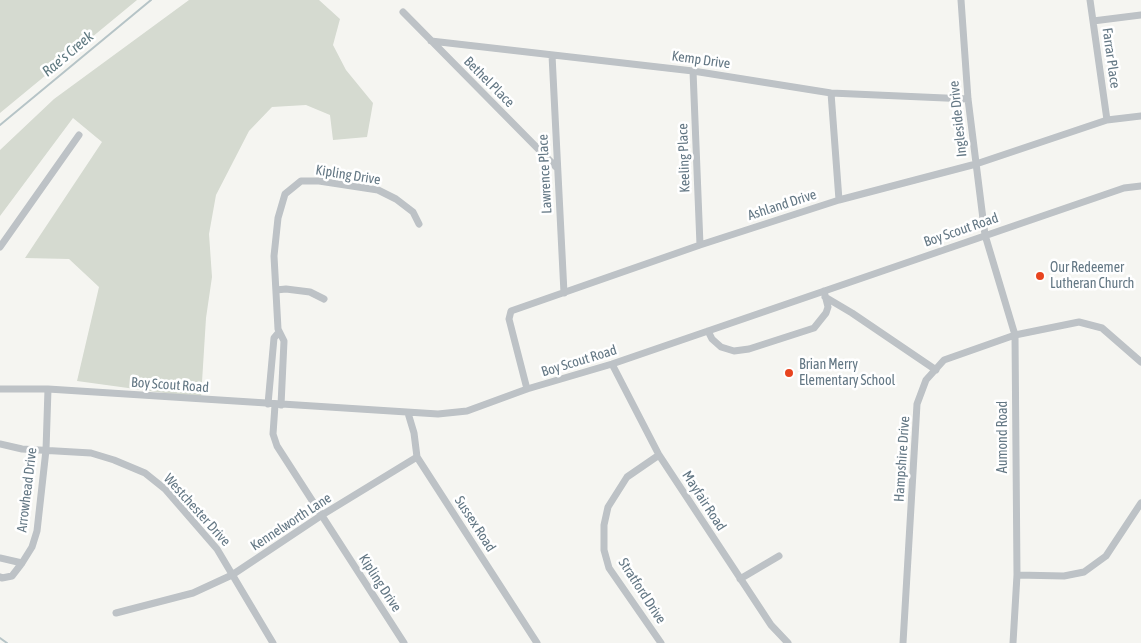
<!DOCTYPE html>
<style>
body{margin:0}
canvas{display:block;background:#f5f5f1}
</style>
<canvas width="1141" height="643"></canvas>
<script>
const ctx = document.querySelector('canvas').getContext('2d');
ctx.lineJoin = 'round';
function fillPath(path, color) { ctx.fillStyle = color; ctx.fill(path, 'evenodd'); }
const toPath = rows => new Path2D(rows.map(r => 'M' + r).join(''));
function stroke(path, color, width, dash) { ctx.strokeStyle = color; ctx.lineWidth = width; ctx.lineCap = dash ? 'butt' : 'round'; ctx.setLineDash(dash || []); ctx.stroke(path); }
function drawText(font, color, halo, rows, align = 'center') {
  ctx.font = font + ' "Asap Condensed",sans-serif'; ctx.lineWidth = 5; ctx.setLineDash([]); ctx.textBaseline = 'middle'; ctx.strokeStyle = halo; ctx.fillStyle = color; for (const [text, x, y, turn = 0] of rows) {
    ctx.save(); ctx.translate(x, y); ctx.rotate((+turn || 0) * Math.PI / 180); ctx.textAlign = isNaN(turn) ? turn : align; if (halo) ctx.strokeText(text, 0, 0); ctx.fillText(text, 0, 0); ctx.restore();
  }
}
const green = toPath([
 [0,0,137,0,0,113],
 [189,0,319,0,340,19,333,45,346,70,373,103,367,137,333,140,330,115,306,105,272,107,249,131,216,195,209,234,212,277,206,318,201,398,77,381,99,287,69,259,25,258,102,142,73,118,0,216,0,150,54,99]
]);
const stream = toPath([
 [0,125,151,0],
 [0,638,7,643]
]);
const minor = toPath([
 [961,0,968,99,985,235,1015,335,1017,575,1013,643],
 [1090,0,1107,120],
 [403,12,557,168],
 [1093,21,1141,15],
 [431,41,693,71,831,93,968,99],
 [552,55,564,293],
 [693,71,700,245],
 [831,93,839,200],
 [0,247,79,135],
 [276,290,286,289,310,292,324,299],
 [825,297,852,313,936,370],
 [708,331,712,339,721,347,734,351,749,349,814,328,826,313,828,307,824,291],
 [612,364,659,455,771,625,788,643],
 [0,389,48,389,438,414,467,411,527,389,612,364,1124,188,1141,186],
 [527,389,509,319,511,311,700,245,839,200,976,164,1107,120,1141,116],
 [268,404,274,338,279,332],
 [275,405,273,434,277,446,404,643],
 [281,405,284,341,278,329,274,256,278,218,285,194,301,181,319,181,378,190,396,199,413,212,419,224],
 [408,413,414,433,417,457,537,643],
 [0,444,22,449,91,453,114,460,145,473,165,489,217,549,273,643],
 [659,455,627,477,608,507,604,525,604,550,609,568,661,643],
 [0,558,22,563],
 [1017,575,1064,576,1084,572,1106,556,1141,503],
 [0,577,2,578,12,576,22,563,32,547,37,531,46,450,48,389],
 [740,579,779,556],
 [116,613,193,593,232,575,322,515,417,457],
 [903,643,917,404,926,380,944,360,1015,335,1079,322,1102,328,1141,362]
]);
const markers = [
 [1040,276,5,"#e8441f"],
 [789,373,5,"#e8441f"]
];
const streetNames = [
 ["Farrar Place",1111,58,82],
 ["Kemp Drive",701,60,8],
 ["Bethel Place",489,82,45],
 ["Ingleside Drive",958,119,-96],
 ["Keeling Place",684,158,-92],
 ["Lawrence Place",545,174,-93],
 ["Kipling Drive",348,175,9],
 ["Ashland Drive",782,205,-18],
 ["Boy Scout Road",961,230,-19],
 ["Boy Scout Road",579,361,-17],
 ["Boy Scout Road",170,385,4],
 ["Aumond Road",1003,437,-90],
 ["Hampshire Drive",902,459,-86],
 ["Arrowhead Drive",27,490,-83],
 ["Mayfair Road",704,501,57],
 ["Westchester Drive",197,510,48],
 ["Kennelworth Lane",291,522,-33],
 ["Sussex Road",475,524,57],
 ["Kipling Drive",380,583,57],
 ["Stratford Drive",642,591,57]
];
const poiNames = [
 ["Our Redeemer",1050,268],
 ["Lutheran Church",1050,284],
 ["Brian Merry",799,365],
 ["Elementary School",799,381]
];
const waterNames = [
 ["Rae's Creek",68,54,-40]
];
fillPath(green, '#d5dad0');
stroke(stream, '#b6c4c7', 2);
stroke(minor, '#bdc2c6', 7);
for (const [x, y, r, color] of markers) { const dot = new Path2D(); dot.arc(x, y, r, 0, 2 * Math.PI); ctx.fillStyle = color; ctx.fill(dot); stroke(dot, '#fff', 2); }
drawText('14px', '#637784', '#fff', streetNames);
drawText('14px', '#637784', '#fff', poiNames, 'left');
drawText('italic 15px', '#5f7980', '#fff', waterNames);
</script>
